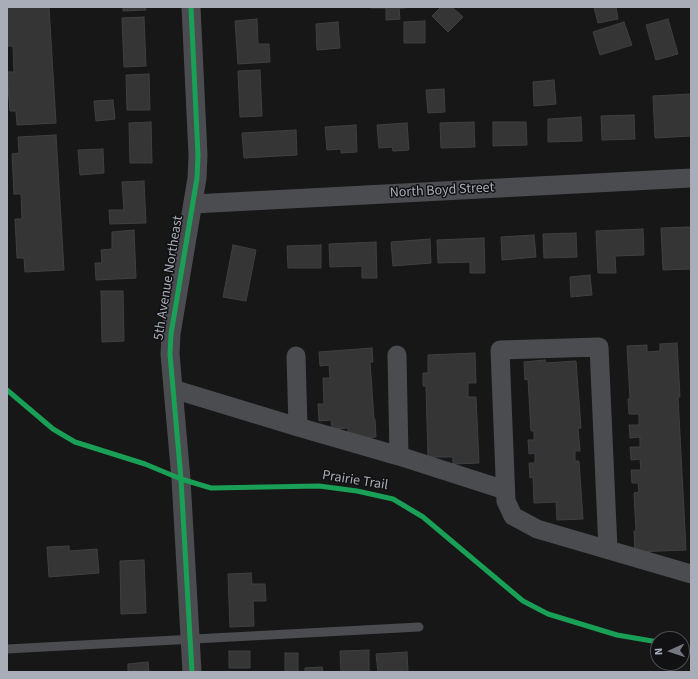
<!DOCTYPE html>
<style>
body{margin:0}
#map{position:relative;width:698px;height:679px;overflow:hidden;background:#171717;font-family:"Source Sans 3",sans-serif}
canvas{display:block}
.frame{position:absolute;inset:0;border:8px solid #a8adb8;pointer-events:none}
.north{position:absolute;left:650px;top:631px;width:40px;height:40px;box-sizing:border-box;background:#111113;border:1px solid #4d4f55;border-radius:50%;rotate:267deg;font-size:11px;font-weight:700;line-height:16px;text-align:center;color:#a8adb8}
.north::after{content:'';display:block;margin:auto;width:14px;height:18px;background:#757880;clip-path:polygon(50% 0,100% 100%,50% 72%,0 100%)}
</style>
<div id="map">
<canvas width="698" height="679"></canvas>
<div class="frame"></div>
<div class="north">N</div>
</div>
<script>
const ctx = document.querySelector('canvas').getContext('2d');
ctx.lineJoin = 'round';
function fillPath(path, color) { ctx.fillStyle = color; ctx.fill(path, 'evenodd'); }
const toPath = rows => new Path2D(rows.map(r => 'M' + r).join(''));
function stroke(path, color, width, dash) { ctx.strokeStyle = color; ctx.lineWidth = width; ctx.lineCap = dash ? 'butt' : 'round'; ctx.setLineDash(dash || []); ctx.stroke(path); }
function drawText(font, color, halo, rows, align = 'center') {
  ctx.font = font + ' "Source Sans 3",sans-serif'; ctx.lineWidth = 3; ctx.setLineDash([]); ctx.textBaseline = 'middle'; ctx.strokeStyle = halo; ctx.fillStyle = color; for (const [text, x, y, turn = 0] of rows) {
    ctx.save(); ctx.translate(x, y); ctx.rotate((+turn || 0) * Math.PI / 180); ctx.textAlign = isNaN(turn) ? turn : align; if (halo) ctx.strokeText(text, 0, 0); ctx.fillText(text, 0, 0); ctx.restore();
  }
}
const building = toPath([
 [7,7,49,7,56,123,17,125,16,111,10,111,7,72,14,72,13,46,7,46,7,7],
 [123,7,145,7,146,10,123,11,123,7],
 [371,7,405,7,405,8,399,8,400,19,386,20,386,8,371,8,371,7],
 [441,7,452,7,463,17,448,32,432,16,441,7],
 [594,7,616,7,618,19,598,23,594,7],
 [144,17,146,66,124,67,122,18,144,17],
 [257,19,258,44,269,44,270,62,238,64,235,21,257,19],
 [668,19,678,54,656,60,646,25,668,19],
 [425,21,425,43,404,43,404,22,425,21],
 [338,22,340,48,317,50,316,24,338,22],
 [624,22,632,45,600,55,593,32,624,22],
 [260,70,262,116,240,117,238,71,260,70],
 [149,74,150,110,127,110,126,75,149,74],
 [554,80,556,104,534,106,533,82,554,80],
 [444,89,445,112,428,113,426,90,444,89],
 [691,94,691,136,655,138,653,96,691,94],
 [113,100,115,119,96,121,94,101,113,100],
 [634,115,635,139,602,140,601,116,634,115],
 [581,117,582,141,548,142,548,119,581,117],
 [151,122,152,163,130,163,129,123,151,122],
 [474,122,475,147,441,148,440,123,474,122],
 [493,122,526,122,527,145,493,146,493,122],
 [407,123,409,150,393,151,392,147,379,148,377,125,407,123],
 [356,125,357,152,341,153,341,149,327,150,325,127,356,125],
 [296,130,297,155,244,158,242,133,296,130],
 [56,135,64,270,25,272,24,258,17,258,15,219,22,219,21,194,14,194,12,154,19,153,18,137,56,135],
 [103,149,104,173,80,175,78,150,103,149],
 [144,181,146,223,110,224,109,210,124,210,122,182,144,181],
 [691,227,691,269,663,270,661,228,691,227],
 [643,229,644,255,615,256,616,273,598,273,596,231,643,229],
 [134,230,136,278,96,280,95,263,102,263,101,250,112,249,112,232,134,230],
 [576,233,577,257,544,258,543,234,576,233],
 [534,235,536,257,502,260,501,237,534,235],
 [484,238,485,273,470,273,470,262,438,263,437,240,484,238],
 [430,239,431,263,393,266,391,242,430,239],
 [376,242,377,278,362,278,362,266,330,267,329,244,376,242],
 [233,245,256,250,246,301,223,297,233,245],
 [321,245,321,268,288,268,287,246,321,245],
 [590,275,592,295,571,297,570,277,590,275],
 [101,291,123,291,124,341,102,342,101,291],
 [677,343,680,397,678,397,686,550,635,552,634,531,636,531,634,493,639,492,638,483,632,483,631,470,641,470,640,459,631,460,630,447,640,447,640,437,630,438,629,425,639,425,639,414,629,414,628,399,630,399,627,346,647,345,647,352,660,351,660,344,677,343],
 [372,348,373,362,370,362,374,419,375,419,376,437,348,439,348,428,332,429,331,420,319,421,318,404,324,404,323,378,330,378,329,365,320,366,319,352,372,348],
 [475,353,476,383,468,383,468,397,476,397,479,463,453,464,453,457,428,457,426,386,423,386,423,373,428,373,428,355,475,353],
 [545,360,546,363,576,361,581,428,578,428,580,451,575,451,575,461,579,461,583,519,557,520,556,502,534,503,533,477,530,478,529,463,535,463,535,453,529,454,528,440,534,440,534,431,531,431,528,379,525,380,524,362,545,360],
 [69,546,69,551,97,549,99,573,49,577,47,547,69,546],
 [144,560,146,613,121,614,120,561,144,560],
 [251,573,252,584,265,584,266,601,253,601,254,626,230,627,228,574,251,573],
 [369,650,369,672,341,672,340,651,369,650],
 [229,651,250,651,250,668,229,668,229,651],
 [407,652,408,672,378,672,376,654,407,652],
 [285,653,298,653,298,672,285,672,285,653],
 [148,662,149,672,128,672,128,664,148,662],
 [322,667,323,672,305,672,305,668,322,667]
]);
const service = toPath([
 [7,649,419,627]
]);
const minor = toPath([
 [191,7,198,155,197,178,171,334,170,354,181,479,192,672],
 [193,204,691,178],
 [397,355,399,456],
 [296,356,298,427],
 [173,389,298,427,399,456,505,490],
 [608,549,599,347,500,350,506,501,513,516,537,529,691,574]
]);
const cycleway = toPath([
 [191,7,198,155,197,178,171,334,170,354,181,479,192,672],
 [7,390,53,429,75,442,145,464,181,479,211,488,319,486,357,491,393,499,423,517,523,601,548,614,617,635,658,642]
]);
const streetNames = [
 ["North Boyd Street",442,191,-3],
 ["5th Avenue Northeast",169,278,-81],
 ["Prairie Trail",355,481,9]
];
fillPath(building, '#353536');
stroke(building, '#3f4043', 1);
stroke(service, '#4b4c50', 9);
stroke(minor, '#4b4c50', 19);
stroke(cycleway, '#1a9f57', 5);
drawText('14px', '#a8adb8', '#111113', streetNames);
</script>
